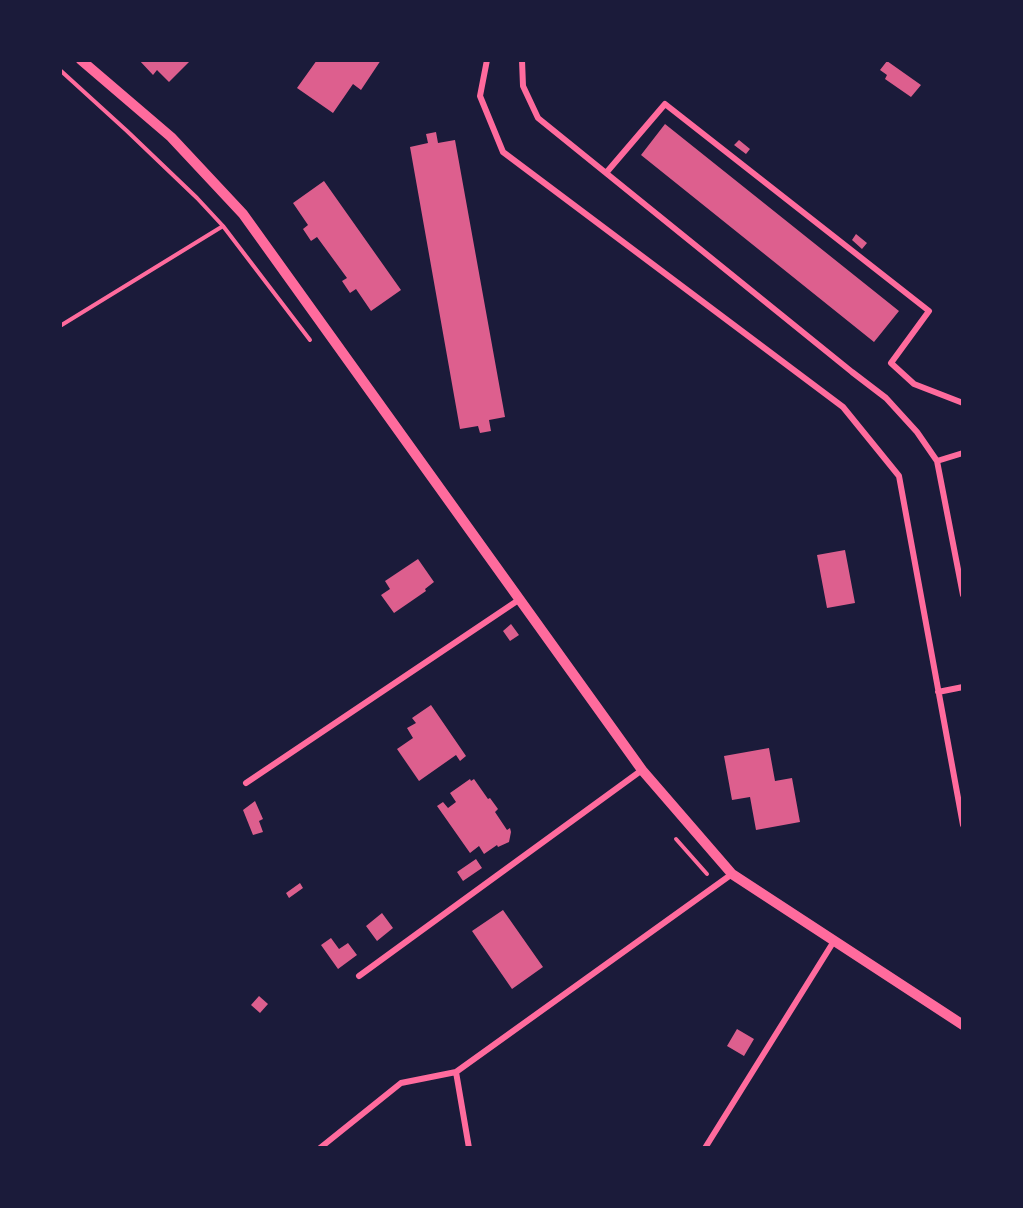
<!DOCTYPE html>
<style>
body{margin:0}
#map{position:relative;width:1023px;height:1208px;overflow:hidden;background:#1b1b3a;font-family:"IBM Plex Serif",serif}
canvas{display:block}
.frame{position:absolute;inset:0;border:62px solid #1b1b3a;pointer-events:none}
</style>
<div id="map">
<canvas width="1023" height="1208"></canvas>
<div class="frame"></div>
</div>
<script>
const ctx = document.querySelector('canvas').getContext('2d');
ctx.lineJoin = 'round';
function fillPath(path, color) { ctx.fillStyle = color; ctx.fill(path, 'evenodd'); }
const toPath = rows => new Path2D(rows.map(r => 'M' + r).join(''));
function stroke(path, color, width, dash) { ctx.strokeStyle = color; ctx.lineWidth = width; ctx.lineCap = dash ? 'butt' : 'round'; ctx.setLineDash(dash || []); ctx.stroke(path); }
const building = toPath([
 [139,60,191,60,169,82,157,70,153,75],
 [317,60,381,60,361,90,353,84,333,113,297,88],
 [887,61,921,85,911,97,885,79,887,75,880,70],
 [665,124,899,311,874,342,641,155],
 [436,132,438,143,455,140,505,417,489,420,491,431,480,433,478,426,460,429,410,147,428,143,426,134],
 [739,140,750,149,746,154,734,145],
 [324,181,401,290,371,311,356,289,350,293,342,281,347,278,317,237,311,241,303,229,308,225,293,203],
 [856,234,867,243,862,249,852,240],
 [845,550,855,603,827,608,817,555],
 [418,559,434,582,425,589,426,591,394,613,381,595,390,589,385,581],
 [511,624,519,635,510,641,503,631],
 [431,705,466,756,460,761,456,755,419,781,397,749,413,738,407,728,416,723,412,718],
 [769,748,775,781,792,778,800,822,756,830,750,797,732,800,724,756],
 [470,779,471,781,474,779,488,799,490,798,498,809,495,812,507,830,510,828,511,832,509,842,498,847,497,845,484,854,479,846,470,853,437,806,443,802,448,808,456,802,450,793],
 [255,801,263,819,259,821,263,832,253,835,243,810],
 [476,859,482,868,463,881,457,872],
 [300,883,303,888,289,898,286,893],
 [503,910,543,967,512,989,472,931],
 [382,913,393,928,377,941,366,926],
 [331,938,339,949,348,943,357,955,338,969,321,945],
 [259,996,268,1004,260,1013,251,1005],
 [737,1029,754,1039,744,1056,727,1046]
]);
const path = toPath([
 [60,70,127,131,197,198,223,226,310,340],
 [60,326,223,226],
 [676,839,707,874]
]);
const minor = toPath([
 [487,60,480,96,503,152,843,407,899,476,963,825],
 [522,60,523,86,538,118,852,372,886,398,917,432,937,461,963,595],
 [606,173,665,104,929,311,891,363,914,384,963,403],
 [937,461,963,453],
 [938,692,963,687],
 [246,783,520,599],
 [359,976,642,770],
 [456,1072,469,1148],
 [320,1148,401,1083,456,1072,732,874],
 [705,1148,834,941]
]);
const tertiary = toPath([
 [81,60,171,137,243,214,642,770,732,874,963,1025]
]);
fillPath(building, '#dd5f8e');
stroke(path, '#ff6b9d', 4);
stroke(minor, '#ff6b9d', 6);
stroke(tertiary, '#ff6b9d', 10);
</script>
